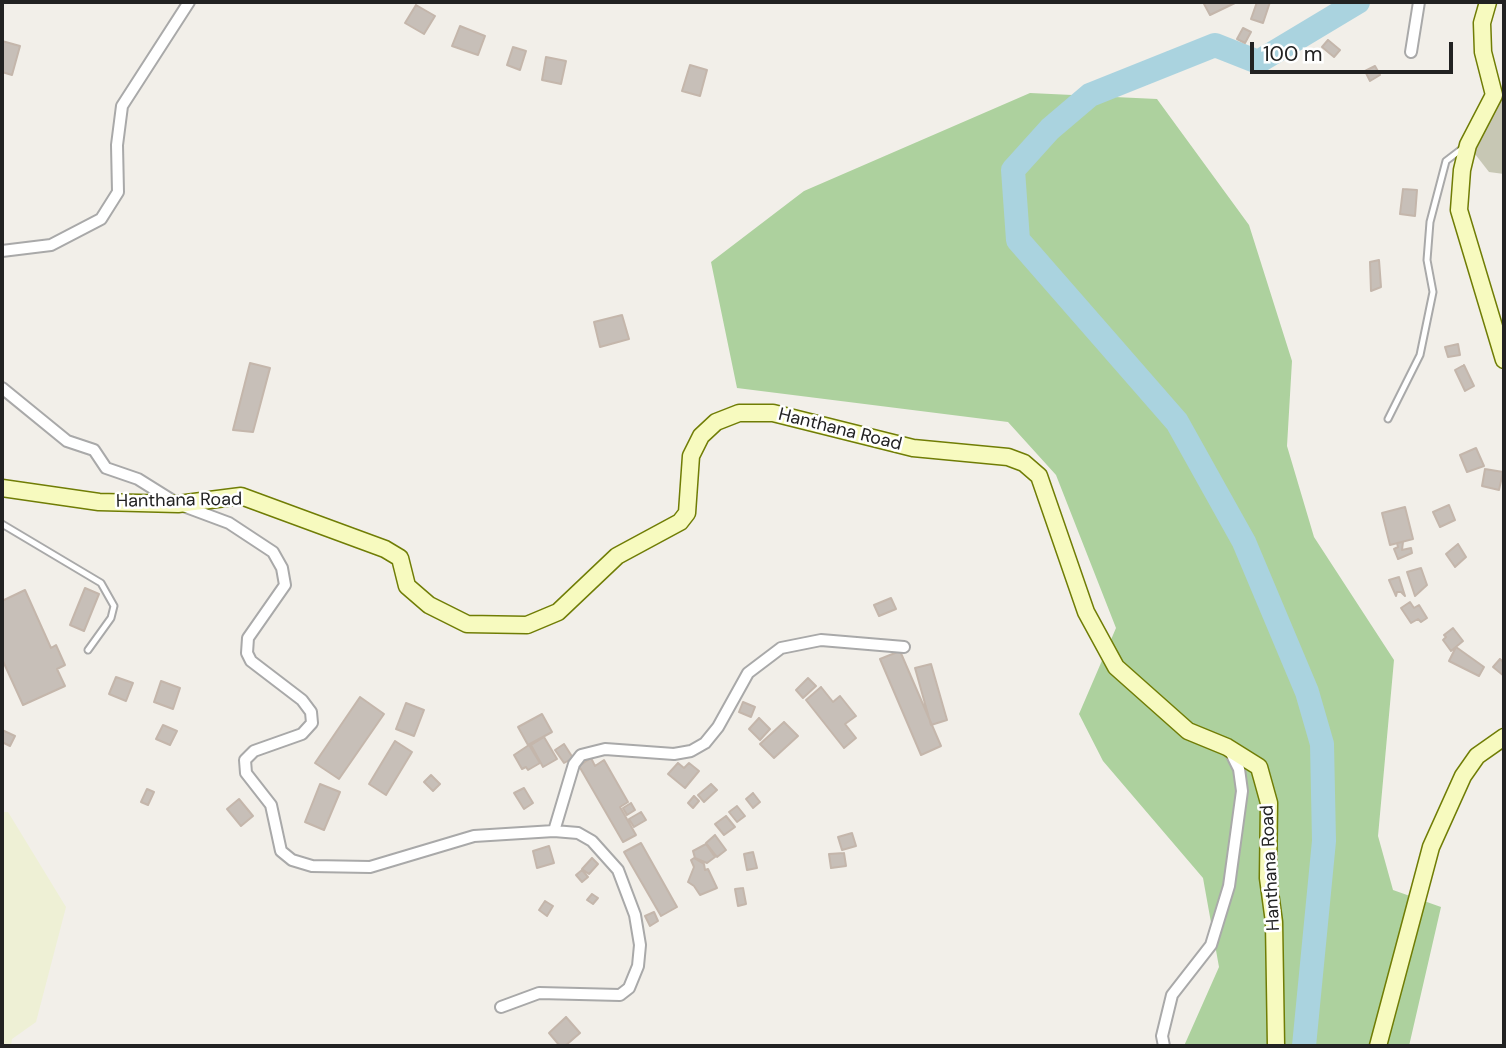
<!DOCTYPE html>
<style>
body{margin:0}
#map{position:relative;width:1506px;height:1048px;overflow:hidden;background:#f2efe9;font-family:"DM Sans",sans-serif}
canvas{display:block}
.frame{position:absolute;inset:0;border:4px solid #222;pointer-events:none}
.scale{position:absolute;left:1250px;top:42px;width:203px;height:32px;box-sizing:border-box;border:4px solid #222;border-top:0;padding-left:9px;font-size:21px;line-height:24px;white-space:nowrap;color:#222;-webkit-text-stroke:5px #fff;paint-order:stroke}
</style>
<div id="map">
<canvas width="1506" height="1048"></canvas>
<div class="frame"></div>
<div class="scale">100 m</div>
</div>
<script>
const ctx = document.querySelector('canvas').getContext('2d');
ctx.lineJoin = 'round';
function fillPath(path, color) { ctx.fillStyle = color; ctx.fill(path, 'evenodd'); }
const toPath = rows => new Path2D(rows.map(r => 'M' + r).join(''));
function stroke(path, color, width, dash) { ctx.strokeStyle = color; ctx.lineWidth = width; ctx.lineCap = dash ? 'butt' : 'round'; ctx.setLineDash(dash || []); ctx.stroke(path); }
function drawText(font, color, halo, rows, align = 'center') {
  ctx.font = font + ' "DM Sans",sans-serif'; ctx.lineWidth = 5; ctx.setLineDash([]); ctx.textBaseline = 'middle'; ctx.strokeStyle = halo; ctx.fillStyle = color; for (const [text, x, y, turn = 0] of rows) {
    ctx.save(); ctx.translate(x, y); ctx.rotate((+turn || 0) * Math.PI / 180); ctx.textAlign = isNaN(turn) ? turn : align; if (halo) ctx.strokeText(text, 0, 0); ctx.fillText(text, 0, 0); ctx.restore();
  }
}
const construction = toPath([
 [1494,95,1504,102,1504,174,1489,172,1468,145]
]);
const farmland = toPath([
 [2,812,8,812,66,907,36,1022,12,1039,11,1046,2,1046]
]);
const forest = toPath([
 [1030,93,1157,99,1249,225,1292,361,1287,446,1314,537,1394,660,1378,836,1393,890,1441,907,1409,1046,1184,1046,1219,967,1203,878,1103,761,1079,714,1116,628,1056,475,1008,422,737,388,711,262,804,191]
]);
const river = toPath([
 [1304,1046,1324,841,1322,744,1307,692,1244,542,1177,422,1018,240,1013,170,1050,129,1090,95,1215,45,1258,62,1358,2]
]);
const building = toPath([
 [1203,2,1237,2,1210,15,1203,2],
 [1257,2,1270,2,1263,23,1251,19,1257,2],
 [416,5,435,16,424,34,405,23,416,5],
 [460,26,485,36,478,55,452,46,460,26],
 [1243,28,1251,32,1245,43,1237,39,1243,28],
 [1328,40,1340,50,1334,57,1322,47,1328,40],
 [2,41,20,46,12,75,2,72,2,41],
 [513,47,526,51,520,70,507,65,513,47],
 [546,57,566,61,561,84,542,80,546,57],
 [690,65,707,70,700,96,682,91,690,65],
 [1375,66,1380,75,1370,81,1365,71,1375,66],
 [1403,189,1417,190,1415,216,1400,214,1403,189],
 [1379,260,1381,287,1371,291,1370,262,1379,260],
 [622,315,629,339,600,347,594,322,622,315],
 [1458,344,1460,355,1448,357,1445,347,1458,344],
 [250,363,270,368,253,432,233,430,250,363],
 [1464,365,1474,386,1465,391,1455,370,1464,365],
 [1476,448,1484,466,1467,472,1460,455,1476,448],
 [1485,469,1503,472,1499,490,1482,486,1485,469],
 [1449,505,1455,520,1440,527,1433,512,1449,505],
 [1405,507,1413,539,1390,545,1382,513,1405,507],
 [1403,542,1402,550,1411,548,1412,553,1398,559,1394,549,1398,547,1397,543,1403,542],
 [1458,544,1466,557,1455,567,1446,554,1458,544],
 [1421,568,1427,585,1415,596,1407,572,1421,568],
 [1399,577,1405,596,1401,592,1397,592,1396,596,1389,580,1399,577],
 [85,588,99,594,84,631,70,625,85,588],
 [25,590,51,648,56,645,65,665,57,669,65,686,23,705,2,659,2,601,25,590],
 [891,598,896,609,879,616,874,605,891,598],
 [1410,602,1414,608,1419,605,1427,618,1421,622,1418,619,1411,623,1401,608,1410,602],
 [1453,628,1463,641,1451,651,1443,640,1446,637,1444,635,1453,628],
 [1456,647,1484,667,1479,676,1449,661,1456,647],
 [900,651,941,746,921,755,880,659,900,651],
 [1500,659,1504,663,1504,676,1493,667,1500,659],
 [931,664,947,720,931,725,915,668,931,664],
 [116,677,133,683,126,701,109,694,116,677],
 [808,678,816,686,803,698,796,690,808,678],
 [161,681,180,688,173,709,154,702,161,681],
 [821,687,833,702,840,696,856,716,845,724,856,738,844,748,806,700,821,687],
 [360,697,384,714,339,779,315,763,360,697],
 [743,702,755,707,751,717,739,712,743,702],
 [406,703,424,710,414,736,396,729,406,703],
 [542,714,552,732,528,745,518,727,542,714],
 [759,718,770,729,760,740,749,729,759,718],
 [784,722,798,736,774,758,760,744,784,722],
 [163,725,177,731,170,745,156,739,163,725],
 [2,730,15,736,10,746,2,742,2,730],
 [544,737,557,759,543,767,531,745,544,737],
 [395,741,412,752,386,795,369,784,395,741],
 [564,744,573,758,564,763,555,750,564,744],
 [529,745,540,763,528,770,526,767,522,769,514,755,529,745],
 [591,758,595,766,604,760,628,802,620,807,636,835,623,842,579,766,591,758],
 [678,763,684,768,689,763,699,771,685,788,668,774,678,763],
 [431,775,440,784,433,791,424,782,431,775],
 [320,784,340,792,324,830,305,822,320,784],
 [711,784,717,790,704,802,698,795,711,784],
 [524,788,533,803,524,809,514,793,524,788],
 [147,789,154,792,148,805,141,802,147,789],
 [753,793,760,802,753,808,746,799,753,793],
 [694,796,699,801,693,808,688,803,694,796],
 [239,799,253,816,241,826,227,809,239,799],
 [631,803,635,810,627,815,623,808,631,803],
 [737,806,745,816,737,822,729,812,737,806],
 [641,812,646,820,634,827,629,819,641,812],
 [726,816,735,827,724,835,715,824,726,816],
 [852,833,856,846,842,850,838,837,852,833],
 [715,835,726,850,717,857,706,843,715,835],
 [641,843,677,907,661,916,624,852,641,843],
 [706,844,715,857,707,863,695,858,693,851,706,844],
 [549,846,554,863,537,868,533,851,549,846],
 [753,852,757,868,747,870,744,854,753,852],
 [844,853,846,866,831,868,829,854,844,853],
 [592,858,598,864,589,874,582,869,592,858],
 [694,858,704,864,705,870,708,869,717,888,700,895,694,886,688,882,694,867,691,860,694,858],
 [582,870,588,877,582,882,576,875,582,870],
 [743,888,746,904,738,906,735,889,743,888],
 [592,894,598,898,593,904,587,900,592,894],
 [545,901,553,906,547,916,539,910,545,901],
 [654,912,658,921,650,926,645,916,654,912],
 [566,1017,580,1033,565,1046,560,1046,549,1033,566,1017]
]);
const lane = toPath([
 [1388,419,1420,355,1433,292,1427,260,1430,222,1446,161,1463,148],
 [2,524,101,583,114,606,111,618,88,650]
]);
const street = toPath([
 [1411,52,1419,2],
 [2,251,51,245,101,219,118,192,117,145,122,106,189,2],
 [2,388,67,441,94,450,106,468,138,479,178,504,229,523,273,552,282,568,285,585,248,638,247,653,251,661,302,700,311,712,312,723,302,734,254,751,245,760,246,773,271,805,281,851,292,860,312,866,370,867,474,836,554,831,578,833,592,841,618,870,635,915,640,945,638,966,629,988,620,995,539,993,501,1007],
 [554,831,574,764,581,755,605,749,674,754,691,751,705,743,718,727,748,673,781,648,821,640,904,647],
 [1164,1046,1162,1036,1172,995,1211,945,1229,886,1242,791,1239,769,1230,751]
]);
const secondary = toPath([
 [1488,2,1482,23,1483,52,1494,95,1468,145,1462,170,1459,210,1504,360],
 [2,488,99,502,178,504,241,496,385,549,400,558,407,586,429,605,467,624,527,625,558,612,617,556,680,522,687,513,691,456,701,436,716,422,739,413,773,413,913,448,1008,457,1024,463,1039,476,1086,612,1116,667,1188,731,1227,747,1259,767,1269,803,1268,878,1274,922,1276,1046],
 [1378,1046,1431,847,1463,776,1477,756,1504,737]
]);
const streetNames = [
 ["Hanthana Road",840,430,14],
 ["Hanthana Road",179,501,-1],
 ["Hanthana Road",1271,868,-93]
];
fillPath(construction, '#c7c7b4');
fillPath(farmland, '#eef0d5');
fillPath(forest, '#add19e');
stroke(river, '#aad3df', 24);
fillPath(building, '#c7bfb8');
stroke(building, '#c4b6ab', 2);
stroke(lane, '#a9a9a9', 9);
stroke(street, '#a9a9a9', 14);
stroke(secondary, '#707d05', 19);
stroke(lane, '#fff', 5);
stroke(street, '#fff', 10);
stroke(secondary, '#f7fabf', 16);
drawText('18px', '#222', '#fff', streetNames);
</script>
